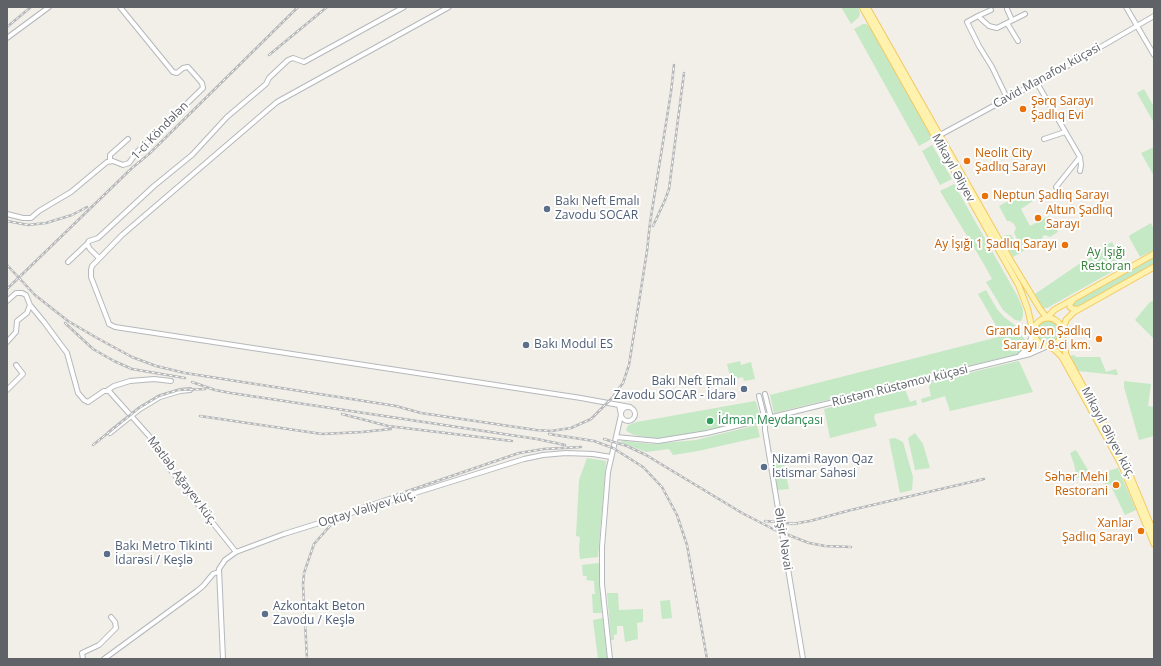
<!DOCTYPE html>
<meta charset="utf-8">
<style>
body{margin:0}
#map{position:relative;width:1161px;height:666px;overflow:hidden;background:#f1efe8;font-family:"Open Sans",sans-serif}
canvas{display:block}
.frame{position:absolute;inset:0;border:8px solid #5f6368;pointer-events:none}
</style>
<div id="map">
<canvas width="1161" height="666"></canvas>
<div class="frame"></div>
</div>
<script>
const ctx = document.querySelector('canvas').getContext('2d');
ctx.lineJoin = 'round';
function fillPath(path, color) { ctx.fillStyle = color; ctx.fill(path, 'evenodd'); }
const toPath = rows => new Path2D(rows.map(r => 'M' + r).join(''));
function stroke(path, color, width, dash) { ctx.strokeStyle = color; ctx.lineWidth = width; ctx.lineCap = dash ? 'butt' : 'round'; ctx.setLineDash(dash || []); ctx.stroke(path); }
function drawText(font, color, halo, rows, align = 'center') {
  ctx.font = font + ' "Open Sans",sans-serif'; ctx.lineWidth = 4; ctx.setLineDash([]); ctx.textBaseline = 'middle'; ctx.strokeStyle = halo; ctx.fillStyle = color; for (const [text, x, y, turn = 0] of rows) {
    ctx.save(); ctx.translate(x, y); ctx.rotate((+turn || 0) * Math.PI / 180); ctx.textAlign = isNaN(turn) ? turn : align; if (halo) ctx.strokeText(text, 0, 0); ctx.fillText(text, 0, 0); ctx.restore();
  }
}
const green = toPath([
 [841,7,858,7,860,14,859,17,851,24],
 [863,24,866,24,871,28,933,138,919,146,854,29],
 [1144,89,1154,107,1154,123,1137,93],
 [932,145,952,179,940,185,922,151],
 [1154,147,1154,176,1141,153],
 [954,184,1018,297,1023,309,1023,316,1021,321,1015,320,1003,310,986,282,992,279,985,266,940,191],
 [1027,191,1033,201,1021,209,1030,226,1049,216,1058,232,1050,237,1045,235,1043,236,1041,241,1013,257,1002,237,1006,235,1011,235,1018,248,1021,246,1014,233,1016,228,1014,224,1010,221,1007,221,999,206],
 [1151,223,1154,229,1154,250,1140,257,1129,237,1130,235],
 [1112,242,1124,265,1047,308,1043,308,1035,294,1079,264,1091,257,1090,254],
 [1154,257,1154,264,1076,307,1072,306,1073,302],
 [986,290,997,309,1004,317,1016,326,999,331,978,294],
 [1154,300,1154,339,1135,320,1149,303],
 '1036 332a12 12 0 1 1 24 0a12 12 0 1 1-24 0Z',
 [1014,333,1021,335,1026,341,1025,347,1018,354,774,413,770,395],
 [1074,355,1076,357,1100,357,1106,372,1116,369,1118,374,1117,375,1078,371,1070,356],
 [740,361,741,365,751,362,755,379,744,381,743,377,731,380,727,364],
 [1019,361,1033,392,950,411,945,396,922,403,921,399,931,396,929,387,931,382],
 [1124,381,1151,384,1148,406,1154,407,1154,436,1139,440,1124,387],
 [905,389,910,402,916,400,917,405,875,414,874,418,877,426,830,438,824,409],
 [755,401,756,402,760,416,759,417,697,433,658,439,634,435,628,432,626,430,628,425,637,422],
 [757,425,760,437,698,451,673,455,669,449,646,452,620,442,623,441,652,444,696,440],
 [915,433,923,444,930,468,915,470,908,438],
 [895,438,903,442,913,477,912,490,900,493,889,439],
 [1076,450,1091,475,1077,478,1074,464,1070,453],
 [782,456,789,489,777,490,772,458],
 [587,458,606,461,598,557,580,559,579,549,580,537,576,536,579,480],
 [1118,468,1136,510,1125,515,1110,484,1105,485,1104,481,1110,479,1108,471],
 [599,563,602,613,593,613,592,594,595,594,594,581,586,580,587,576,583,576,582,565],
 [607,593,618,593,619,610,643,609,643,622,637,623,638,639,625,642,623,626,617,626,617,634,614,635,614,640,611,640],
 [670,600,672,618,662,619,660,601],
 [603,618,607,659,598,659,593,620]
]);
const minor = toPath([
 [449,7,277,102,122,235,92,266,91,270,91,277,108,321,109,324,115,327,581,398,630,407],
 [1126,7,1154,55],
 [1007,9,1012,20],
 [978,16,991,10],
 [1007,23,1018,41],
 [7,38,49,7],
 [1037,83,1080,157,1081,165,1080,171],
 [1007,98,992,67,979,46,967,22,978,16,989,26,997,28,1025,14],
 [940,135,1080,59,1154,16],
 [1044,139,1065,132],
 [110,161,110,155,128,139],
 [1056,187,1080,157],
 [7,214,23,218,31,218,39,211,71,192,107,162,113,161,123,165,129,163,136,153,203,88,202,83,188,67,183,68,177,73,173,72,120,7],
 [99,258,90,249,87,244,89,241,98,238,154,186,192,155,227,117,266,84,269,78,288,60,293,58,304,62,404,7],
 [68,262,87,244],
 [7,301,16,293,22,293,26,295,30,305,44,322,67,353,78,393,84,400,88,402,104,391,109,391,159,447,169,468,236,552],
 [7,342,16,332,17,321,27,313,30,305],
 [1020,355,1027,349,1033,333],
 [7,390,23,374,16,365],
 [108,390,114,386,130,381,154,379,171,381],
 [765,394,771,418],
 [759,396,765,420,765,430,803,659],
 '621 414a7 7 0 1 1 14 0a7 7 0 1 1-14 0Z',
 [110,433,140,409,160,397,180,391,190,390],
 [616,437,658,441,707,433,1030,354,1048,346],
 [83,659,82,653,99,645,116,628,115,622,111,617],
 [104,659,197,591,203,586,213,574,218,572],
 [223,659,219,569,225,560,236,552,284,534,524,459,543,455,566,453,593,454,611,457],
 [610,659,602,584,602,547,608,472,621,415,619,405]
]);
const major = toPath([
 [862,7,1019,286,1028,310,1033,333],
 [867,7,1011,261,1040,309,1047,318,1054,310,1154,254],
 [1154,267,1074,312,1066,320,1062,334,1066,355,1125,463,1154,533],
 [1073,300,1070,304,1070,307,1073,309,1079,309],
 '1034 332a14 14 0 1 1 28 0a14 14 0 1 1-28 0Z',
 [1048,346,1055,350,1062,357,1121,464,1154,544]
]);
const rail = toPath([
 [7,27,31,7],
 [269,55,327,7],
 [7,221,28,225,46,223,72,215,87,207],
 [653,226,665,200,669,189,684,73],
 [7,265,35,295,68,321,97,338,132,357,156,366,185,373,396,406,421,413,536,430,551,431,571,428,591,419,612,398,623,383,629,365,647,251,650,223,671,92,674,65],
 [7,289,132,168,149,154,298,7],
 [65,323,93,349,114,361,132,369,185,378],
 [192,382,215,390,231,393,537,439,565,445],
 [342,414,388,426,512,441],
 [200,416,322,434,362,432,391,429],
 [549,434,594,441,613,448,643,467,662,487,677,515,687,545,707,659],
 [604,439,627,446,646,455,742,513,773,529,809,543,825,546,851,547],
 [93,445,139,408,159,396,178,390,205,389],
 [765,521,797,524],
 [792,524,810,521,851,510,984,479],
 [307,659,303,585,304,573,314,544,337,518,355,509,519,453,544,449,581,447]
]);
const markers = [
 [1023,109,4,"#e8710a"],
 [967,161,4,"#e8710a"],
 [985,196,4,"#e8710a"],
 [547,209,4,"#5c6f8a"],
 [1038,218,4,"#e8710a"],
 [1065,245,4,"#e8710a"],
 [1099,339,4,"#e8710a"],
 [526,345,4,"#5c6f8a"],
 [744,389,4,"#5c6f8a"],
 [710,421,4,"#2e9e5b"],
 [764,467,4,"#5c6f8a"],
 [1116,485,4,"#e8710a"],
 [1141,531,4,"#e8710a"],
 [107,554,4,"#5c6f8a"],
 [265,614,4,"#5c6f8a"]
];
const streetNames = [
 ["Cavid Manafov küçəsi",1047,76,-29],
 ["1-ci Köndələn",160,131,-46],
 ["Mikayıl Əliyev",953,168,61],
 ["Rüstəm Rüstəmov küçəsi",900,386,-14],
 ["Mikayıl Əliyev küç.",1108,433,62],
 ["Mətləb Ağayev küç.",182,481,53],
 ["Oqtay Vəliyev küç.",367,509,-17],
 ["Əlişir Nəvai",783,539,81]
];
const foodNames = [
 ["Şərq Sarayı",1031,102],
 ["Şadlıq Evi",1031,116],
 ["Neolit City",975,154],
 ["Şadlıq Sarayı",975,168],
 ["Neptun Şadlıq Sarayı",993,196],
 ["Altun Şadlıq",1046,211],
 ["Sarayı",1046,225],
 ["Ay İşığı 1 Şadlıq Sarayı",1057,245,"right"],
 ["Grand Neon Şadlıq",1091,332,"right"],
 ["Sarayı / 8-ci km.",1091,346,"right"],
 ["Səhər Mehi",1108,478,"right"],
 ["Restorani",1108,492,"right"],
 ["Xanlar",1133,524,"right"],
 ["Şadlıq Sarayı",1133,538,"right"]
];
const serviceNames = [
 ["Bakı Neft Emalı",555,202],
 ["Zavodu SOCAR",555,216],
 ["Bakı Modul ES",534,345],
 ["Bakı Neft Emalı",736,382,"right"],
 ["Zavodu SOCAR - İdarə",736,396,"right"],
 ["Nizami Rayon Qaz",772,460],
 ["İstismar Sahəsi",772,474],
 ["Bakı Metro Tikinti",115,547],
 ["İdarəsi / Keşlə",115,561],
 ["Azkontakt Beton",273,607],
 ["Zavodu / Keşlə",273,621]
];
const parkNames = [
 ["Ay İşığı",1106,253],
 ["Restoran",1106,267]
];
const leisureNames = [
 ["İdman Meydançası",718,421]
];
fillPath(green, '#c5e8c5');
stroke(minor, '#b5b8bc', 6);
stroke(major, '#f2c960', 7);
stroke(minor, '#fff', 4);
stroke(major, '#fff2af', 5);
stroke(rail, '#b6b7b8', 2.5);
stroke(rail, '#fff', 1, [3]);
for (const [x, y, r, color] of markers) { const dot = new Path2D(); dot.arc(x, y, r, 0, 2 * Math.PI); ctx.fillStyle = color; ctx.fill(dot); stroke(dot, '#fff', 1.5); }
drawText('12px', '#5f6368', '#fff', streetNames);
drawText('12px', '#c56008', '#fff', foodNames, 'left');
drawText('12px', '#4e5e75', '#fff', serviceNames, 'left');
drawText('12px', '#348238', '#fff', parkNames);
drawText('12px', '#27864d', '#fff', leisureNames, 'left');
</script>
